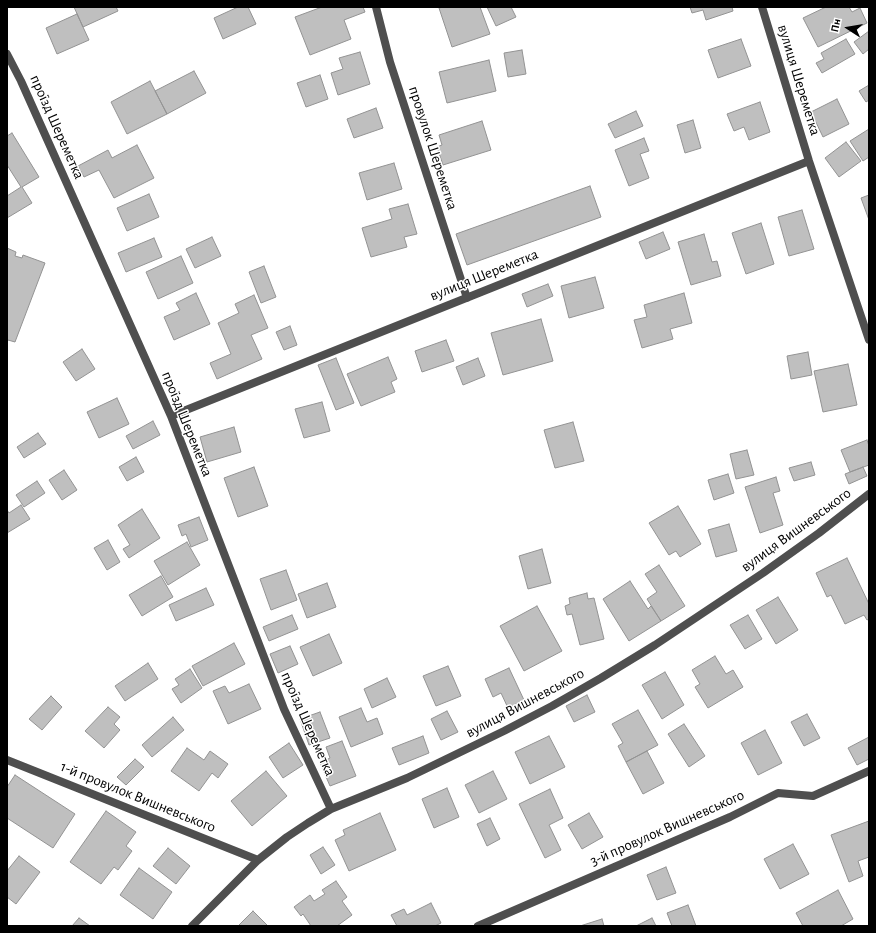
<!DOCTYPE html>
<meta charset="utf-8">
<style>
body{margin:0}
#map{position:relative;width:876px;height:933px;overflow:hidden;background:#fff;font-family:"Alegreya Sans",sans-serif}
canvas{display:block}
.frame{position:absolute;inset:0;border:8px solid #000;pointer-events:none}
.north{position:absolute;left:828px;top:8px;width:40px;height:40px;-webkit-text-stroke:3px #fff;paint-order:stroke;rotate:282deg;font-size:11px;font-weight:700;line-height:16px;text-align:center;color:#000}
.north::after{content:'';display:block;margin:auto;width:14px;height:18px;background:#000;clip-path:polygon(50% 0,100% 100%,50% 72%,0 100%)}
</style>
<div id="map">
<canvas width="876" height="933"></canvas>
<div class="frame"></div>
<div class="north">Пн</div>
</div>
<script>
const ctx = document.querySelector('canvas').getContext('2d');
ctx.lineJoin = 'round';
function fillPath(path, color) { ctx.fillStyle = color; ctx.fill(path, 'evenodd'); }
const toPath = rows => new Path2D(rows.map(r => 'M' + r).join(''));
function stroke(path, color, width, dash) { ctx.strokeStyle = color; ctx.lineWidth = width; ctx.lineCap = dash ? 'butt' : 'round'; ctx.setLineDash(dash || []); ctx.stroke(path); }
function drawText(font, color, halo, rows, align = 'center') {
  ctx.font = font + ' "Alegreya Sans",sans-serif'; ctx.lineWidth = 3; ctx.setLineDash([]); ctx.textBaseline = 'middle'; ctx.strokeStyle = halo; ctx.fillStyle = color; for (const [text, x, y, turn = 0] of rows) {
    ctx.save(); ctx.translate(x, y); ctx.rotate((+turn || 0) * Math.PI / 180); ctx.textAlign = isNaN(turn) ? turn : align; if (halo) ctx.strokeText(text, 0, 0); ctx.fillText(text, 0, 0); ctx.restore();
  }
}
const building = toPath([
 [74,7,116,7,118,11,83,27,74,7],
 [238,7,248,7,256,24,223,39,214,18,238,7],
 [322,7,363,7,365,12,344,20,351,39,310,55,295,17,322,7],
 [443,7,480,7,490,34,452,47,439,8,443,7],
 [487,7,511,7,516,17,496,26,487,7],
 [690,7,732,7,733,11,706,20,703,10,692,13,690,7],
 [826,7,849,7,852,12,860,8,867,23,818,47,803,18,826,7],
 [77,14,89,40,57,54,46,28,77,14],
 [869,31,869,49,863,54,854,42,869,31],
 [741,39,751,66,718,78,708,50,741,39],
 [846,39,855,54,822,73,816,63,824,59,821,53,846,39],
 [522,50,526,74,508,77,504,53,522,50],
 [360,52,370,84,338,95,331,73,343,69,339,58,360,52],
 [489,60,496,91,447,103,439,72,489,60],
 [194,71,206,93,167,114,155,91,194,71],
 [320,75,328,99,306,107,297,83,320,75],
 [150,81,167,114,127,134,111,102,150,81],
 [869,85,869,100,866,102,859,91,869,85],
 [837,99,849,124,823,137,811,112,837,99],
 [760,102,770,132,749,140,744,127,734,131,727,114,760,102],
 [376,108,383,128,354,138,347,119,376,108],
 [636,111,643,126,615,138,608,124,636,111],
 [693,120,701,148,685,153,677,125,693,120],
 [482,121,491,150,443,165,437,147,442,145,439,135,482,121],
 [869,129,869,157,863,161,850,141,869,129],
 [12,133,39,177,22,187,32,203,7,218,7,196,21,187,7,165,7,136,12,133],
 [644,138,649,151,640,154,649,178,629,186,615,150,644,138],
 [846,142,861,161,839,177,825,158,846,142],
 [137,145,154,178,114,198,99,170,84,177,78,166,108,150,112,158,137,145],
 [394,163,402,189,367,200,359,173,394,163],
 [590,186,601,217,467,265,456,234,590,186],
 [149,194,159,217,127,231,117,208,149,194],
 [869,195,869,220,861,198,869,195],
 [408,204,417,234,404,237,407,247,371,257,362,228,392,219,389,209,408,204],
 [802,210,814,249,789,256,778,217,802,210],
 [761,223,774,264,746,274,732,233,761,223],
 [663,232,670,249,646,259,639,242,663,232],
 [704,234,712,262,717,261,721,276,691,285,678,242,704,234],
 [212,237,221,256,195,268,186,249,212,237],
 [154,238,162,257,126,272,118,253,154,238],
 [7,248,16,252,15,256,22,258,23,255,45,263,15,342,8,340,7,343,7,248],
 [181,256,193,283,158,299,146,272,181,256],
 [264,266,276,297,261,303,249,272,264,266],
 [595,277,604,308,569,318,561,286,595,277],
 [548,284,553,296,527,307,522,294,548,284],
 [196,293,210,324,174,340,164,317,180,310,176,303,196,293],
 [684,293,692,323,670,329,673,339,642,348,634,320,647,317,644,305,684,293],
 [254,295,268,328,251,335,262,359,217,379,210,363,231,354,218,323,239,313,235,304,254,295],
 [541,319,553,361,503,375,491,333,541,319],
 [290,326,297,345,284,350,276,332,290,326],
 [446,340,454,361,422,372,415,351,446,340],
 [82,349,95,369,76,381,63,362,82,349],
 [808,352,812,375,791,379,787,356,808,352],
 [388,357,397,379,391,382,395,392,361,406,347,374,388,357],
 [336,358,354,403,336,410,318,365,336,358],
 [478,358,485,376,463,385,456,367,478,358],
 [848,364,857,405,823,412,814,371,848,364],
 [117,398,129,424,99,438,87,412,117,398],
 [322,402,330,431,304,438,295,409,322,402],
 [153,421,160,435,133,449,126,436,153,421],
 [573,422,584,461,555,468,544,430,573,422],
 [234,427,241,452,207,462,200,437,234,427],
 [38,433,46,444,24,458,17,447,38,433],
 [867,440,869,446,869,465,850,472,841,450,867,440],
 [747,450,754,475,736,479,730,454,747,450],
 [136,457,144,472,127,481,119,467,136,457],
 [811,462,815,475,794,481,789,468,811,462],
 [254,467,268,506,238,517,224,478,254,467],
 [863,467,867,476,849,484,845,474,863,467],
 [64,470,77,490,62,500,49,480,64,470],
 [728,474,734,493,714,500,708,480,728,474],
 [776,477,780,491,773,493,783,525,760,533,745,487,776,477],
 [37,481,45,493,24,507,16,495,37,481],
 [21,505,30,519,7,533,7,510,9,513,21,505],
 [678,506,701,544,680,557,676,551,669,555,649,523,678,506],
 [142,509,160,538,129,558,123,549,130,545,118,525,142,509],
 [199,517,208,540,191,547,186,534,182,536,178,525,199,517],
 [729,524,737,551,716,557,708,530,729,524],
 [108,540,120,562,107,570,94,548,108,540],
 [187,542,200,565,168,585,154,561,187,542],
 [542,549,551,583,528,589,519,556,542,549],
 [847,558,869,604,869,619,867,620,864,615,845,624,831,595,827,597,816,573,847,558],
 [659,565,685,606,661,621,647,599,657,592,645,574,659,565],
 [286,570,297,600,271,610,260,579,286,570],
 [161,576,173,597,142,616,129,595,161,576],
 [630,581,648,609,651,606,661,621,629,641,603,599,630,581],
 [327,583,336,607,307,618,298,594,327,583],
 [206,588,214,605,176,621,169,605,206,588],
 [587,593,588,599,594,598,604,639,580,645,572,614,567,615,565,606,570,604,569,598,587,593],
 [778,597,798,630,776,644,756,610,778,597],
 [537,606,562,651,524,671,500,626,537,606],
 [292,615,298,629,269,641,263,627,292,615],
 [748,615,762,639,745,649,730,625,748,615],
 [329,634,342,663,313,676,300,647,329,634],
 [234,643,245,664,203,686,192,666,234,643],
 [290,646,298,664,278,673,270,654,290,646],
 [715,656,726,674,733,670,743,687,708,708,695,687,700,684,692,670,715,656],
 [148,663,158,679,125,701,115,686,148,663],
 [448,666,461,696,436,706,423,676,448,666],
 [509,668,524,700,508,708,501,693,493,697,485,679,509,668],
 [190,669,202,688,181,703,172,689,179,685,175,679,190,669],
 [665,672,684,705,662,719,642,685,665,672],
 [387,678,396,697,372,708,364,689,387,678],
 [249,684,261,709,228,724,213,691,225,686,229,693,249,684],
 [587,695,595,712,574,722,566,706,587,695],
 [51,696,62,707,42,730,29,719,51,696],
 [108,707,120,717,114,724,120,730,104,748,85,731,108,707],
 [361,708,367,722,377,718,383,734,351,747,339,717,361,708],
 [638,710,658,745,626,762,618,746,623,743,612,724,638,710],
 [447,711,458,732,441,740,431,719,447,711],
 [320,712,330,738,309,745,300,719,320,712],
 [807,714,820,738,804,746,791,722,807,714],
 [173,717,184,730,152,757,142,745,173,717],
 [684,724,705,756,689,767,668,734,684,724],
 [765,730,782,763,758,775,741,743,765,730],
 [423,736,429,753,399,765,392,748,423,736],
 [549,736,565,767,530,784,515,752,549,736],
 [869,737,869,759,857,765,848,748,869,737],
 [342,741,356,776,330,786,320,763,330,758,326,747,342,741],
 [289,743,303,765,283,778,269,757,289,743],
 [187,748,204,760,210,751,228,764,218,778,212,773,199,791,171,771,187,748],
 [647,751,664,783,643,794,626,762,647,751],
 [135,759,144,767,126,785,117,777,135,759],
 [266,771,287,796,252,826,231,801,266,771],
 [493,771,507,799,479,813,465,785,493,771],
 [15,775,75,814,53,848,7,818,7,787,15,775],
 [447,788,459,817,434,828,422,799,447,788],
 [550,789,563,818,549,825,561,850,545,858,519,804,550,789],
 [106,811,136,832,126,846,132,851,118,870,114,867,101,884,70,862,106,811],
 [380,813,396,850,349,871,335,840,345,835,343,830,380,813],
 [589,813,603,837,582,849,568,825,589,813],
 [490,818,500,839,487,846,477,824,490,818],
 [869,821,869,857,858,861,863,876,849,882,831,835,869,821],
 [793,844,809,874,780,889,764,859,793,844],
 [323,847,335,865,321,874,310,855,323,847],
 [168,848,190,866,176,884,153,866,168,848],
 [19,856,40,872,16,904,7,897,7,871,19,856],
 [666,867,676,893,657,900,647,875,666,867],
 [139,868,172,892,153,919,120,895,139,868],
 [336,881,347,897,342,901,352,915,337,926,311,926,303,914,301,916,294,907,310,895,314,901,325,894,322,890,336,881],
 [838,890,853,919,841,926,803,926,796,913,838,890],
 [431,903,441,923,435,926,397,926,391,915,404,909,407,915,431,903],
 [688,905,696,926,672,926,667,913,688,905],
 [253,911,268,926,238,926,253,911],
 [79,918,90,926,72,926,79,918],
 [652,918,656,926,636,926,652,918],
 [602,919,604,926,580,926,602,919]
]);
const minor = toPath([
 [376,7,390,62,467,298],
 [762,7,809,161,869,340],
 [7,54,21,81,171,416,284,709,331,809],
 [171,416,809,161],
 [7,760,258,860],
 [192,926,258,860,287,837,308,823,331,809,407,778,504,731,552,706,601,678,655,645,763,573,819,533,869,494],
 [478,926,730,817,778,793,813,796,869,771]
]);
const streetNames = [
 ["вулиця Шереметка",799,80,73],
 ["проїзд Шереметка",57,127,66],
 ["провулок Шереметка",433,148,72],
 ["вулиця Шереметка",484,275,-22],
 ["проїзд Шереметка",187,424,68],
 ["вулиця Вишневського",796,530,-36],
 ["вулиця Вишневського",525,703,-28],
 ["проїзд Шереметка",308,724,66],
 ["1-й провулок Вишневського",138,797,22],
 ["3-й провулок Вишневського",667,828,-24]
];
fillPath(building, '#bfbfbf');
stroke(building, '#939393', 1);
stroke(minor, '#4f4f4f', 8);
drawText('15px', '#000', '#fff', streetNames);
</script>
